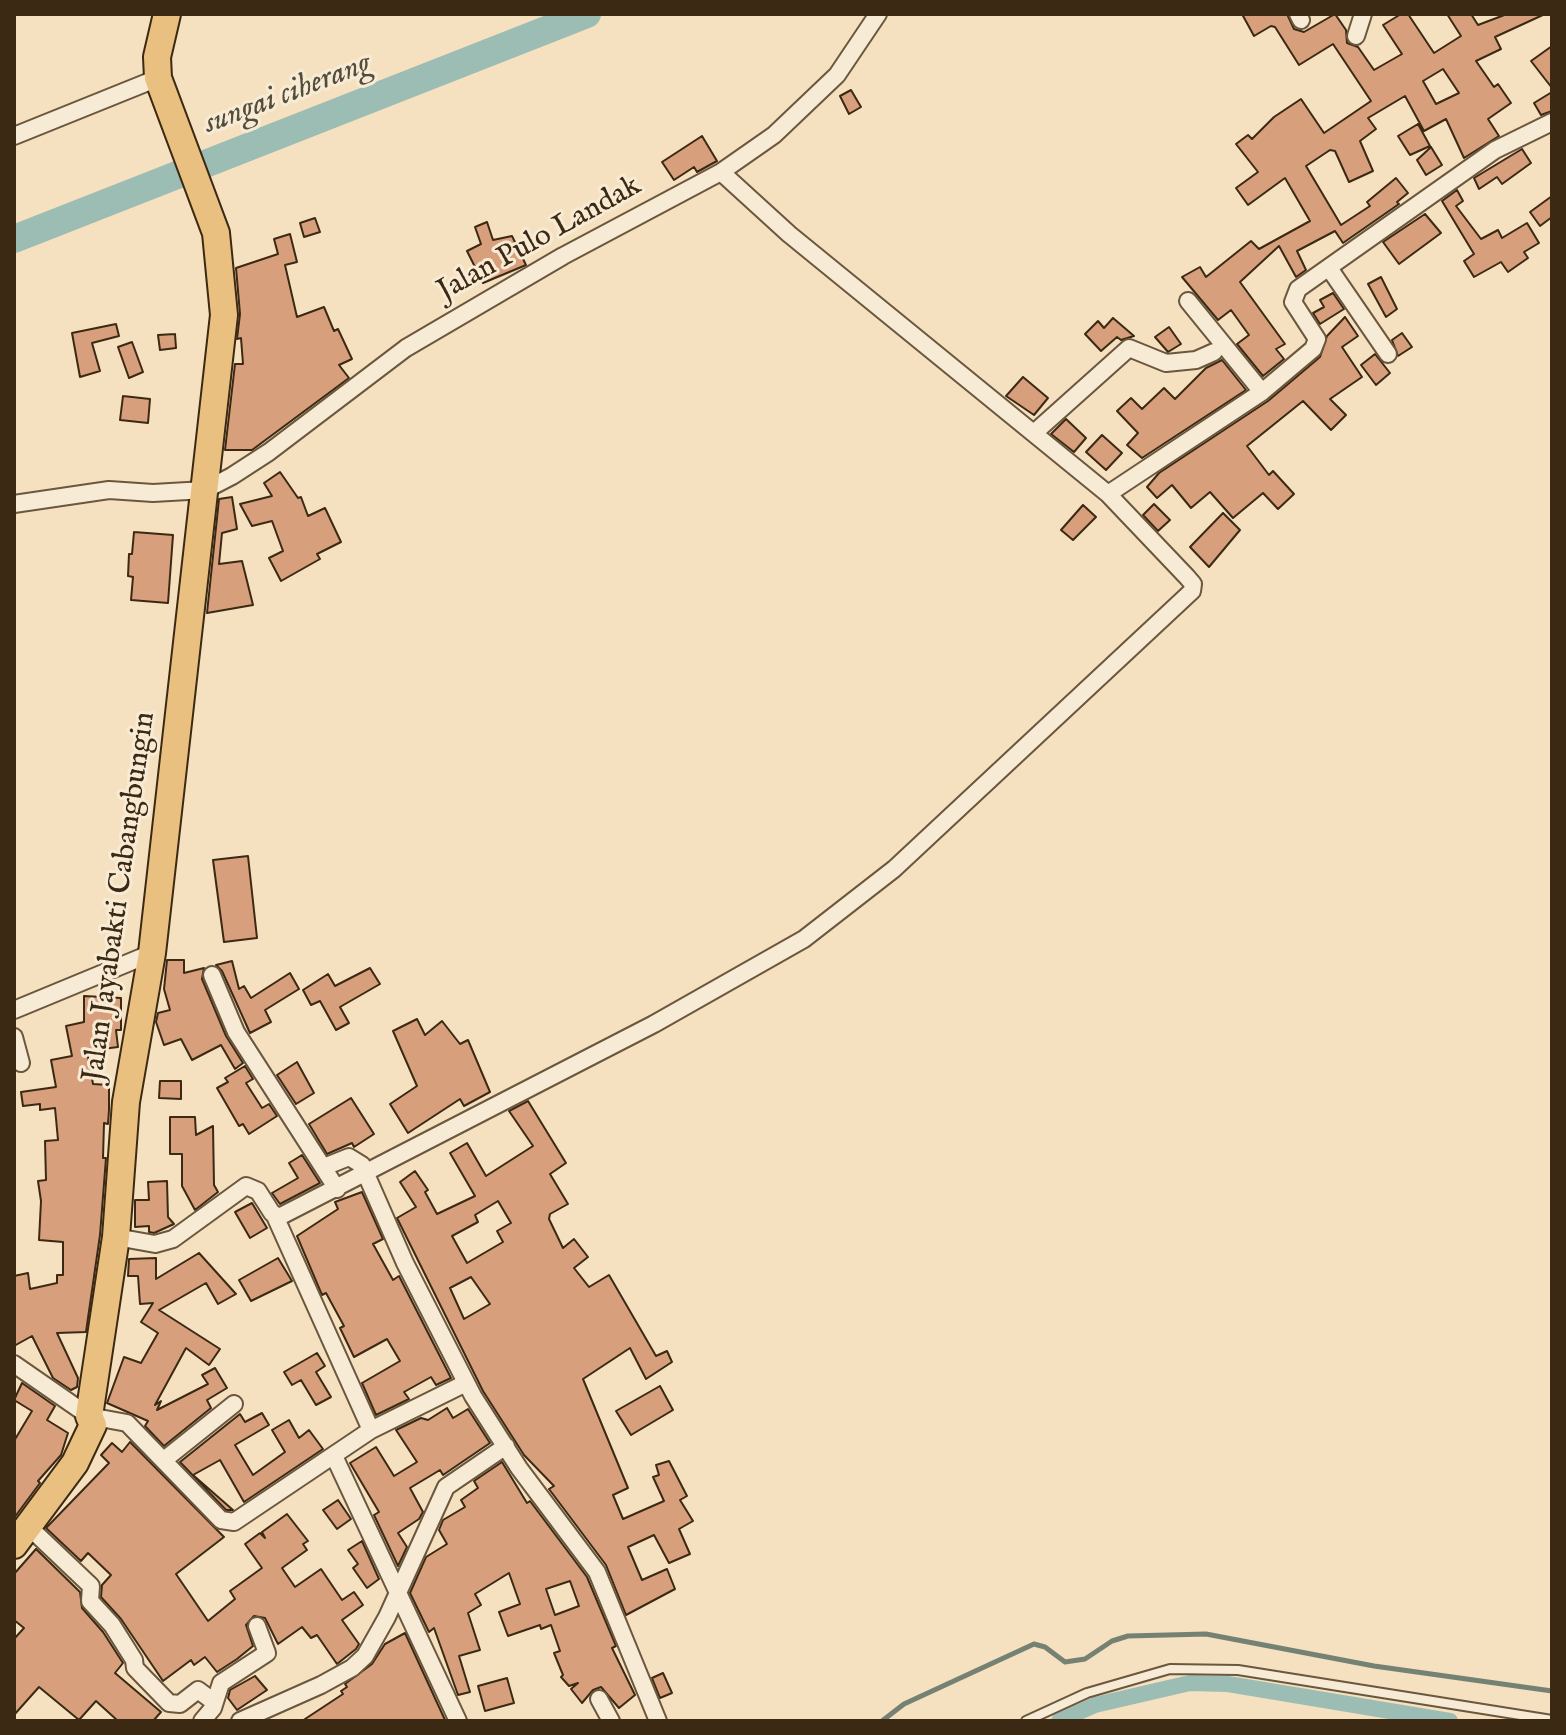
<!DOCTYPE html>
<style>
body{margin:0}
#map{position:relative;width:1566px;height:1735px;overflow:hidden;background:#f5e0bf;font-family:"IM FELL English",serif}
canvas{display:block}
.frame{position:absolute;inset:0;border:16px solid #3b2913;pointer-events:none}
</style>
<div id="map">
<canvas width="1566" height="1735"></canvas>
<div class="frame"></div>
</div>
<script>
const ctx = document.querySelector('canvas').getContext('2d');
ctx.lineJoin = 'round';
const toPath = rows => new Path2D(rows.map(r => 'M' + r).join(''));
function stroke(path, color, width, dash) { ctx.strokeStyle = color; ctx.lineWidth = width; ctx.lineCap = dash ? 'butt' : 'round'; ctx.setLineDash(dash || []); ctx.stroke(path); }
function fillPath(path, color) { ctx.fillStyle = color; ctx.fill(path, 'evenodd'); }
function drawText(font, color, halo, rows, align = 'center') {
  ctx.font = font + ' "IM FELL English",serif'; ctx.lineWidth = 6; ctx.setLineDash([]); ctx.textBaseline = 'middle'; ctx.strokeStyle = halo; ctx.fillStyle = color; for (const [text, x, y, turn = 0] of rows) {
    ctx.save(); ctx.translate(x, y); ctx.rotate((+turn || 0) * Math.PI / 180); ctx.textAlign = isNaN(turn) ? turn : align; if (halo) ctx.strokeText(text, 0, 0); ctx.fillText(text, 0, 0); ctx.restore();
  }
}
const stream = toPath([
 [882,1721,904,1704,1034,1644,1045,1647,1065,1662,1085,1659,1112,1641,1128,1636,1206,1634,1374,1666,1552,1691]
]);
const canal = toPath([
 [1059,1721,1095,1705,1190,1683,1228,1684,1450,1721]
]);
const river = toPath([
 [14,239,587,14]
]);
const building = toPath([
 [1242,14,1287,14,1294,29,1304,32,1335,14,1346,30,1347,43,1358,47,1374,70,1402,54,1383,25,1401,14,1408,14,1434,53,1461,36,1447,14,1471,14,1478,25,1507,14,1545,14,1495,37,1501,49,1476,61,1494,87,1498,84,1511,103,1488,119,1499,136,1464,158,1446,119,1424,131,1405,96,1368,118,1376,129,1360,141,1373,171,1349,182,1335,151,1330,150,1306,166,1341,225,1370,206,1367,202,1396,178,1408,193,1397,202,1399,204,1343,243,1335,231,1297,251,1306,270,1296,277,1279,246,1240,282,1285,344,1276,349,1284,359,1263,376,1237,344,1249,335,1231,310,1218,320,1182,277,1200,267,1206,277,1251,241,1259,249,1310,221,1285,178,1248,205,1236,188,1258,172,1236,144,1248,135,1252,139,1274,117,1301,99,1324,133,1371,101,1333,44,1299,65,1275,27,1271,26,1254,36,1242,14],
 [1443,69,1459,93,1436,104,1423,81,1443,69],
 [1552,46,1552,88,1531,61,1552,46],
 [851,90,861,107,849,114,840,96,851,90],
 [1552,92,1552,111,1541,115,1534,103,1552,92],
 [1418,124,1430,146,1410,155,1398,136,1418,124],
 [702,136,717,161,697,172,694,167,674,180,662,162,702,136],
 [1431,147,1442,165,1426,175,1417,160,1431,147],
 [1522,149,1531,163,1502,184,1497,177,1479,189,1474,178,1522,149],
 [1457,190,1463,201,1456,206,1481,239,1498,230,1502,238,1527,223,1539,243,1524,252,1528,258,1508,272,1501,262,1474,277,1464,261,1474,254,1442,201,1457,190],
 [1552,196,1552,217,1540,226,1530,212,1552,196],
 [1425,214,1441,233,1399,264,1383,242,1425,214],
 [315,218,320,232,304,237,300,223,315,218],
 [487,222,493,240,512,236,526,265,483,283,467,251,481,244,475,227,487,222],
 [290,234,297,262,285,265,297,317,324,307,334,331,338,329,352,359,339,365,349,378,252,450,225,450,235,364,243,364,241,338,237,339,240,314,236,268,278,254,274,239,290,234],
 [1381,277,1397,309,1386,317,1368,284,1381,277],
 [1333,293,1344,309,1320,324,1313,313,1324,307,1320,300,1333,293],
 [1345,317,1358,336,1342,347,1362,377,1330,399,1346,415,1331,430,1303,401,1247,446,1269,475,1273,471,1294,494,1278,509,1263,493,1233,518,1210,492,1191,508,1172,485,1157,498,1147,487,1159,473,1268,401,1320,357,1327,336,1345,317],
 [1113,318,1134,336,1121,340,1117,337,1101,351,1085,334,1098,321,1104,328,1113,318],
 [116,324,119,336,92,343,100,371,80,377,72,333,116,324],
 [1169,327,1181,344,1168,352,1155,337,1169,327],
 [1402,333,1412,347,1398,356,1392,340,1402,333],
 [175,334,176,348,160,350,158,335,175,334],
 [132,342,143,372,129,378,118,347,132,342],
 [1375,354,1390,373,1376,385,1361,365,1375,354],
 [1222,360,1246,390,1142,458,1127,445,1138,433,1117,411,1131,398,1142,409,1164,388,1175,399,1206,368,1222,360],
 [1023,377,1048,398,1034,415,1006,396,1023,377],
 [123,396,150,399,148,423,120,420,123,396],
 [1066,419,1086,438,1074,452,1051,434,1066,419],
 [1102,435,1122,453,1106,470,1086,452,1102,435],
 [280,472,298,498,301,497,308,516,325,508,341,542,317,554,320,559,281,581,269,558,283,551,272,521,252,526,240,504,272,496,264,483,280,472],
 [232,497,237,529,222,533,219,564,242,561,253,605,207,613,219,499,232,497],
 [1154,504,1170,520,1158,531,1143,515,1154,504],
 [1083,505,1096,517,1073,540,1061,530,1083,505],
 [1223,513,1240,530,1209,567,1190,547,1223,513],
 [134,532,173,535,168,603,131,600,133,577,128,576,129,554,132,554,134,532],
 [248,856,257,938,224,942,213,860,248,856],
 [167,960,184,960,184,973,204,968,202,979,226,1036,243,1063,235,1069,221,1045,192,1060,181,1039,164,1045,156,1022,158,1013,170,1010,164,989,167,960],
 [232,961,239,989,244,986,251,998,290,973,299,989,265,1010,271,1022,250,1033,222,971,216,965,232,961],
 [370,968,380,984,340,1007,349,1023,336,1030,320,1001,311,1005,303,990,328,974,335,986,370,968],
 [84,996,121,998,121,1030,116,1030,118,1047,87,1051,93,1084,109,1085,109,1110,108,1124,104,1123,103,1158,106,1158,100,1235,86,1332,57,1333,78,1378,77,1387,71,1390,53,1378,32,1336,14,1346,14,1276,28,1273,30,1289,57,1283,57,1275,63,1275,63,1242,39,1240,41,1201,38,1181,46,1180,45,1141,58,1140,55,1108,40,1110,40,1104,23,1106,21,1092,56,1087,51,1060,72,1056,66,1026,84,1022,84,996],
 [417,1019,425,1035,442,1021,460,1044,468,1040,490,1092,464,1106,460,1099,408,1133,390,1104,417,1086,393,1031,417,1019],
 [297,1062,314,1093,296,1104,277,1075,297,1062],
 [245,1066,253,1079,246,1083,262,1108,269,1104,277,1116,249,1134,243,1124,239,1126,217,1088,228,1082,225,1078,245,1066],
 [160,1081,181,1081,181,1099,159,1098,160,1081],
 [351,1098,374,1134,354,1147,352,1143,327,1154,309,1124,351,1098],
 [528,1101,566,1163,550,1174,568,1204,550,1214,549,1219,563,1248,574,1239,588,1257,574,1268,589,1287,609,1275,656,1356,667,1351,672,1362,646,1379,630,1348,583,1379,628,1488,613,1495,623,1519,664,1501,653,1477,659,1475,656,1465,669,1461,687,1496,680,1500,693,1521,679,1529,690,1554,669,1563,654,1535,628,1547,642,1580,667,1569,675,1589,626,1615,606,1565,549,1489,554,1486,524,1455,483,1391,397,1218,416,1207,400,1182,415,1171,428,1190,425,1192,437,1214,475,1196,450,1153,467,1143,486,1176,533,1146,509,1111,528,1101],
 [498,1201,511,1223,497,1231,503,1242,467,1263,452,1236,478,1222,475,1215,498,1201],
 [471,1277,490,1304,464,1319,450,1288,471,1277],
 [170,1117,195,1117,196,1135,213,1126,214,1185,218,1192,195,1210,182,1186,182,1154,170,1154,170,1117],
 [302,1155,320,1183,280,1204,272,1193,298,1178,289,1163,302,1155],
 [167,1181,168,1217,174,1224,154,1233,149,1232,149,1226,135,1227,135,1200,149,1200,148,1182,167,1181],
 [362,1192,383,1239,373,1244,393,1280,399,1276,451,1378,436,1385,431,1377,404,1392,409,1399,376,1415,362,1383,400,1361,387,1339,354,1357,340,1328,344,1326,326,1293,322,1295,297,1236,338,1209,335,1202,362,1192],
 [252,1203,267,1228,250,1238,235,1212,252,1203],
 [199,1253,236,1294,218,1304,206,1283,159,1310,220,1349,209,1365,186,1348,155,1405,161,1401,157,1410,208,1384,202,1375,215,1368,227,1388,207,1400,211,1408,164,1446,145,1426,148,1421,107,1403,124,1357,141,1363,158,1333,141,1322,153,1303,140,1304,138,1276,128,1276,129,1259,156,1258,156,1279,199,1253],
 [278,1258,292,1281,251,1301,239,1280,278,1258],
 [317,1353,325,1366,316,1372,331,1397,316,1405,301,1380,292,1385,284,1372,317,1353],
 [22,1383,55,1406,47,1420,68,1433,61,1455,38,1481,40,1483,14,1518,14,1441,32,1411,14,1400,22,1383],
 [660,1386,673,1410,631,1435,616,1411,660,1386],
 [447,1408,453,1418,468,1409,490,1443,443,1475,440,1470,410,1488,423,1512,419,1519,398,1533,407,1547,398,1566,374,1515,379,1512,350,1463,376,1447,394,1476,417,1462,396,1430,421,1418,428,1420,447,1408],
 [262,1413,269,1425,235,1445,253,1475,285,1452,272,1430,289,1420,299,1438,309,1430,323,1449,244,1502,220,1460,193,1475,233,1510,226,1510,180,1462,240,1414,245,1422,262,1413],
 [130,1442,224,1537,176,1574,208,1621,235,1599,230,1591,262,1568,245,1544,260,1533,265,1538,262,1532,287,1514,308,1541,303,1544,307,1550,282,1568,295,1587,321,1569,342,1600,354,1592,363,1605,342,1620,359,1644,356,1649,337,1664,317,1635,311,1638,302,1627,278,1644,265,1618,254,1616,246,1625,253,1646,237,1659,217,1672,205,1657,194,1665,191,1660,163,1681,121,1619,101,1597,102,1585,111,1575,88,1553,81,1561,46,1528,109,1463,101,1455,112,1443,122,1452,130,1442],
 [502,1462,527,1503,530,1501,587,1577,616,1646,612,1648,635,1695,619,1708,601,1687,593,1690,582,1703,571,1689,578,1683,569,1686,561,1677,563,1675,554,1653,560,1651,551,1625,541,1629,540,1625,508,1636,499,1612,520,1604,509,1573,475,1594,481,1605,468,1613,480,1650,459,1656,470,1692,458,1695,434,1628,429,1632,410,1593,426,1557,447,1544,439,1530,443,1520,465,1507,461,1500,478,1488,474,1481,502,1462],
 [570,1581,579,1606,555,1615,546,1589,570,1581],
 [338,1500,351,1519,337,1529,323,1510,338,1500],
 [362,1541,379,1579,367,1588,353,1568,358,1564,348,1550,362,1541],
 [36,1549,80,1592,82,1608,103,1632,123,1663,115,1673,161,1712,153,1721,118,1721,96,1701,79,1720,39,1687,14,1715,14,1639,24,1628,14,1620,14,1574,36,1549],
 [405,1633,445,1720,302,1721,343,1694,341,1691,347,1687,345,1684,372,1664,385,1644,405,1633],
 [663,1673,672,1693,660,1698,652,1678,663,1673],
 [255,1676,267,1690,237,1710,228,1698,230,1690,255,1676],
 [507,1678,514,1703,485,1711,478,1686,507,1678]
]);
const service = toPath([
 [1026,1721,1087,1693,1170,1669,1238,1670,1552,1720]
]);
const minor = toPath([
 [1298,14,1301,20],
 [1356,36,1363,14],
 [14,136,158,78],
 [1329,268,1388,354],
 [1188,301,1262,392],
 [1034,433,1129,348,1166,363,1196,360,1214,352],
 [1108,494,1262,392,1313,349,1317,339,1293,302,1298,289,1495,150,1552,122],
 [14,504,109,490,153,493,205,490,232,476,269,452,406,348,563,256,721,172,774,135,837,75,878,14],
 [212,975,236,1032,337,1189],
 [14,1010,152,953],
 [14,1037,21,1063],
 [324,1167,349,1157,362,1165,405,1263,473,1396,519,1468,597,1572,658,1721],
 [116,1237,155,1244,173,1239,246,1186,258,1191,272,1213,279,1217,654,1024,804,939,894,869,1192,591,1193,584,1187,577,1108,494,789,234,721,172],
 [14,1364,89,1416,127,1423,221,1520,234,1522,371,1430,275,1216],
 [371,1430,466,1383],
 [334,1456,458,1721],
 [164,1460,234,1404],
 [29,1527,91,1586,90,1601,112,1625,134,1660,135,1668,169,1703,180,1704,198,1690,214,1702],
 [599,1699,611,1721],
 [202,1721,213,1708,221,1683,267,1653,257,1626],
 [240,1721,321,1685,352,1668,365,1656,387,1617,446,1487,506,1446]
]);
const primary = toPath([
 [14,1545,75,1463,93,1425,89,1416,116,1237,126,1102,152,953,224,315,216,233,158,78,157,57,167,14]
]);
const streetNames = [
 ["Jalan Pulo Landak",540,240,-29],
 ["Jalan Jayabakti Cabangbungin",121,897,-82]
];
const waterNames = [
 ["sungai ciherang",288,95,-21]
];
stroke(stream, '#758273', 5);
stroke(canal, '#9cbdb3', 16);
stroke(river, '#9cbdb3', 28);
fillPath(building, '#d79f7c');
stroke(building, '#3b2913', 2);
stroke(service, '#6a573e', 12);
stroke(minor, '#6a573e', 20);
stroke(primary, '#3b2913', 30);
stroke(service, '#f8ebd5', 8);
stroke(minor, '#f8ebd5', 16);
stroke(primary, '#eac080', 26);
drawText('30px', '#3b2913', '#f8ebd5', streetNames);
drawText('italic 32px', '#534e3b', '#f8ebd5', waterNames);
</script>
